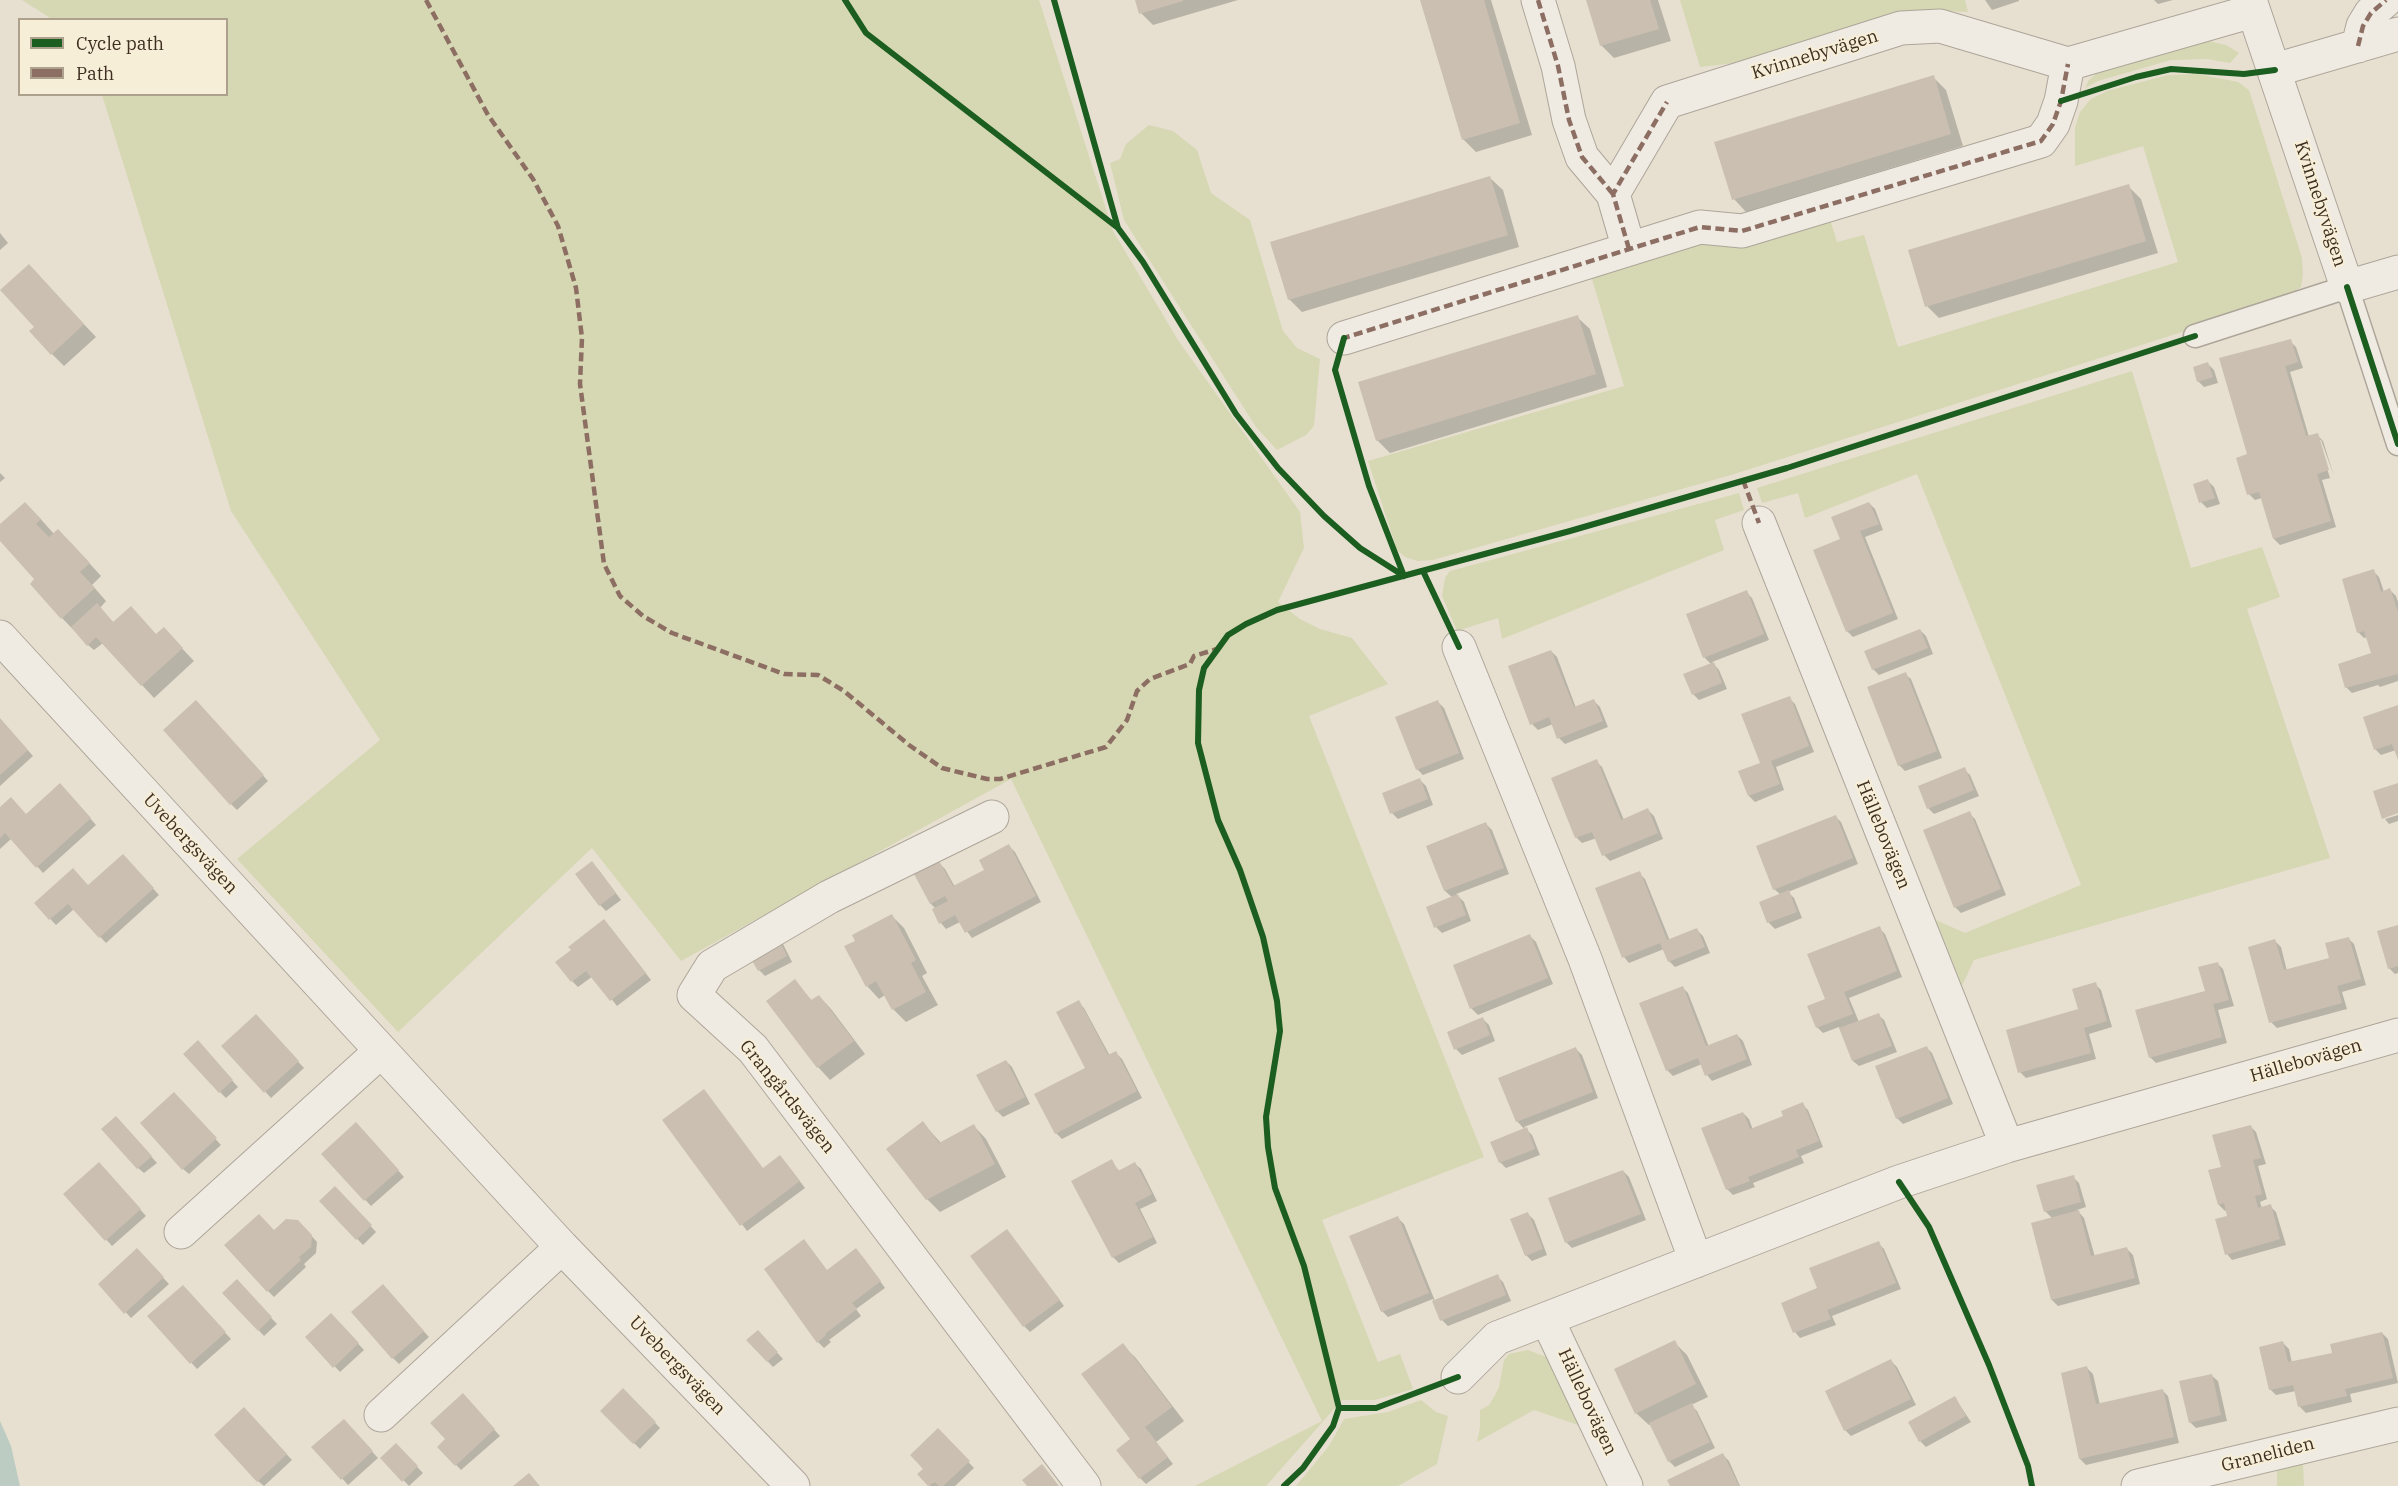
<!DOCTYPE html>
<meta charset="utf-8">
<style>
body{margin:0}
#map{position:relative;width:2398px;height:1486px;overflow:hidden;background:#e7e0d1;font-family:"IBM Plex Serif",serif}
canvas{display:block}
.legend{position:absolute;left:18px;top:18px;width:210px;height:78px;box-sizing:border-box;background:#f7eed8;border:2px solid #ada18e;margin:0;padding:8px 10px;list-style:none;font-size:18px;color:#3d2e20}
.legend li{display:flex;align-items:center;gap:12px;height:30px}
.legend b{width:30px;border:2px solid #ada18e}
</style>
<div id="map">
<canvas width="2398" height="1486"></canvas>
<ul class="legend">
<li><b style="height:8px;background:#1b5e20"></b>Cycle path</li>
<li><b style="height:8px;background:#8d6e63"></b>Path</li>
</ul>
</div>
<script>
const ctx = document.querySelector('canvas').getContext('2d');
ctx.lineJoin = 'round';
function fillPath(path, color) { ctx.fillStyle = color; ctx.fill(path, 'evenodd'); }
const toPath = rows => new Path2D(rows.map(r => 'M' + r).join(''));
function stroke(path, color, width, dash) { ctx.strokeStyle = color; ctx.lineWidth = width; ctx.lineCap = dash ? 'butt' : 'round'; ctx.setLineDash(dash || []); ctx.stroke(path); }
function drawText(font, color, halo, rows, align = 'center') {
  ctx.font = font + ' "IBM Plex Serif",serif'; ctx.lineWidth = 4.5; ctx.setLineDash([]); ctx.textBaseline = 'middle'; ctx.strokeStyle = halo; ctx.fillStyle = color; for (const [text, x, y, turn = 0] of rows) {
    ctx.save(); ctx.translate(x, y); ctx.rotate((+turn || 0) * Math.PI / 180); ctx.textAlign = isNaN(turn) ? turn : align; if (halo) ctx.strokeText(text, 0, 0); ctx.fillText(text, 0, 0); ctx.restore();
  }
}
const green = toPath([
 [22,0,1039,0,1113,231,1178,340,1300,512,1304,548,1278,602,1300,619,1320,629,1352,638,1388,684,1309,716,1484,1157,1322,1220,1378,1362,1400,1354,1413,1389,1375,1400,1342,1400,1266,1486,1195,1486,1322,1421,1011,779,681,961,592,848,398,1032,237,859,380,740,231,511,102,95,226,94,226,20,52,19],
 [1680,0,1965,0,1968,12,1919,10,1895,14,1736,63,1700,67],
 [2208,41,2226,45,2239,53,2230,63,2207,59,2171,60,2098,81,2085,88,2089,80,2097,73],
 [2198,74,2238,82,2249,90,2302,258,2303,275,2301,287,2289,295,2198,327,1731,475,1433,560,1417,561,1405,557,1397,550,1368,461,1624,386,1591,276,1704,241,1829,216,1837,242,1864,235,1898,347,2178,262,2143,146,2075,166,2075,128,2080,112,2091,99,2107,91,2168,75],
 [1149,125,1173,131,1197,150,1211,193,1250,220,1283,331,1297,348,1320,359,1314,426,1306,435,1277,450,1256,427,1124,220,1110,163,1120,159,1126,144],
 [2132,371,2191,568,2262,547,2280,597,2247,609,2330,858,1974,960,1962,986,1936,920,1965,933,2081,885,1917,474,1805,518,1798,493,1762,503,1757,488],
 [1739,493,1744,510,1715,520,1724,550,1502,639,1498,618,1457,631,1442,596,1445,578,1450,571],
 [1528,1350,1549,1358,1584,1427,1534,1410,1477,1442,1480,1427,1480,1410,1489,1405,1494,1397,1499,1387,1504,1360,1509,1354],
 [1421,1400,1436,1412,1448,1416,1437,1464,1398,1486,1296,1486,1329,1446,1344,1419,1388,1412],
 [2303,1464,2304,1486,2277,1486,2277,1470]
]);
const water = toPath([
 [0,1421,11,1446,20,1486,0,1486]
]);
const shadow = toPath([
 [1137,0,1238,0,1153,25,1141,13],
 [1421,0,1491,0,1532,135,1476,152,1463,139],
 [1588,0,1658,0,1671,41,1614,58,1601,45],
 [1985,0,2019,0,2019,1,1992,10],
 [2154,0,2173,0,2158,4],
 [1933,77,1946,90,1963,146,1746,212,1734,199],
 [1490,178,1503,190,1519,247,1302,312,1289,299],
 [2128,186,2141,199,2158,253,1939,318,1927,306],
 [0,233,8,243,0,250],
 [41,279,96,337,64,366,52,354,36,327],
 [1577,317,1590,329,1607,387,1390,453,1377,440],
 [2290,341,2296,347,2303,368,2290,372,2309,437,2317,435,2323,441,2334,476,2321,440,2318,440,2330,478,2322,480,2336,527,2280,545,2274,539,2262,498,2255,500,2249,494,2249,455],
 [2208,364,2214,370,2218,383,2204,387,2198,381],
 [0,473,5,478,0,482],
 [2208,481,2214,487,2220,504,2207,508,2201,502,2195,485],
 [1869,503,1875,509,1883,530,1865,537,1898,619,1853,637,1847,631,1842,540],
 [38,516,54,534,71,543,101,576,92,585,106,601,100,608,114,623,176,642,194,661,154,698,103,643,94,650,88,645,62,618,36,579,0,539,0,526],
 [2373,571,2379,577,2384,592,2390,590,2396,596,2398,602,2398,681,2380,687,2378,685,2352,693,2346,687,2373,654,2367,637,2364,638,2358,632],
 [1746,592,1752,598,1769,640,1712,662,1719,670,1727,689,1699,700,1693,694,1712,665,1704,657],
 [1920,630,1926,636,1933,654,1879,675,1873,669],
 [1551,651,1557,657,1576,708,1594,701,1600,707,1608,727,1565,744,1559,738,1553,724,1538,730,1532,724],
 [1905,674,1911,679,1942,758,1905,771,1899,765],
 [1789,698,1795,704,1814,752,1776,767,1784,790,1755,802,1749,796,1740,772,1762,764],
 [1438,702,1444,708,1464,759,1423,775,1417,769],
 [2398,706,2398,756,2396,750,2381,755,2375,749],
 [202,708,268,781,237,810,231,804],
 [0,719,33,756,0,786],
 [1596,761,1602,767,1624,820,1648,810,1654,816,1663,839,1610,861,1604,855,1597,838,1582,843,1576,837],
 [1964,769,1970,775,1979,796,1934,814,1928,808],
 [1420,780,1426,786,1433,805,1398,819,1392,813],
 [66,791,96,825,43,873,12,838,0,849,0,809,26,816],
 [1969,813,1975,819,2006,895,1961,913,1955,907],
 [2398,815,2398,821,2389,824,2385,819],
 [1835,816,1841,822,1858,864,1788,892,1794,898,1802,918,1775,929,1769,923,1761,903,1781,895,1774,889],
 [1486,824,1492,830,1509,874,1456,894,1464,902,1471,921,1442,933,1436,927,1453,898,1445,891,1428,847],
 [1009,846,1015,852,1041,902,972,938,960,922,946,929,941,923,934,910,936,909,931,904,916,875,939,863,945,869,955,887,986,871],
 [129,862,159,895,106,943,74,909,56,925,36,904,89,887],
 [598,869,621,900,606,911,600,905],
 [1639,873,1645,879,1670,941,1697,930,1703,936,1710,953,1675,967,1669,961,1664,949,1629,963,1624,957],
 [891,915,904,928,927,973,922,976,938,1005,906,1022,893,1009,885,995,879,999,867,986,856,942],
 [2398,926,2398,973,2395,974,2389,968],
 [610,927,651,980,617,1006,593,976,578,987,572,981],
 [1879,928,1885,934,1902,977,1849,998,1859,1022,1878,1015,1884,1020,1897,1052,1859,1066,1853,1061,1839,1027,1823,1033,1817,1027,1827,1000],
 [1530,936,1536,942,1553,984,1478,1015,1472,1009,1455,965],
 [777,938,783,944,792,962,765,976,759,970],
 [2348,938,2354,944,2366,985,2342,992,2347,1009,2277,1028,2271,1022,2275,941,2281,947,2287,971,2331,959],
 [2217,963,2223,969,2234,1006,2218,1010,2227,1043,2156,1063,2150,1057,2207,992],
 [795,981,812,1001,819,996,831,1009,865,1054,830,1080,818,1067],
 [2095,984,2101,990,2112,1027,2089,1034,2096,1059,2026,1078,2020,1072,2080,1010],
 [1682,987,1688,993,1709,1047,1737,1035,1743,1041,1752,1065,1712,1081,1707,1075,1702,1064,1673,1076,1667,1070],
 [1078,1002,1084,1008,1110,1056,1116,1053,1122,1059,1142,1098,1062,1139,1056,1133,1036,1095,1087,1068],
 [256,1017,304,1068,271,1098,224,1046],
 [1483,1019,1489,1025,1495,1041,1462,1055,1456,1049],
 [1926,1047,1932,1053,1953,1104,1903,1124,1897,1118],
 [203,1048,238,1087,226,1098,220,1092],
 [1576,1049,1582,1055,1598,1098,1524,1127,1532,1135,1540,1155,1506,1168,1500,1162,1525,1130,1517,1121],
 [1006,1061,1012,1067,1030,1104,1003,1117,997,1111,978,1076],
 [174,1094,221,1145,189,1174,183,1169],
 [1802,1104,1808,1110,1823,1147,1801,1156,1804,1163,1753,1183,1755,1187,1733,1195,1727,1189,1743,1113,1749,1119,1753,1130,1785,1117],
 [664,1120,764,1169,786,1163,805,1188,747,1231],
 [923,1123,941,1143,974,1126,986,1139,1006,1177,940,1212,927,1199],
 [122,1124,157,1163,144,1173,138,1168],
 [2250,1126,2256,1132,2266,1164,2258,1166,2267,1199,2260,1202,2262,1208,2270,1206,2276,1212,2286,1245,2232,1260,2227,1254,2229,1217,2227,1210,2225,1211,2219,1205,2210,1171,2223,1168],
 [362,1130,404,1177,371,1206,323,1154],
 [1111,1161,1120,1172,1135,1164,1141,1169,1157,1201,1140,1209,1157,1243,1119,1263,1113,1257],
 [105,1170,146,1216,112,1246,65,1194],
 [1623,1171,1629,1177,1646,1220,1572,1248,1566,1242],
 [2073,1177,2079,1183,2086,1207,2077,1210,2084,1218,2095,1257,2127,1249,2133,1255,2140,1284,2058,1306,2052,1300,2053,1219,2045,1211],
 [335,1188,376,1232,363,1245,321,1201],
 [1528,1214,1534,1220,1547,1255,1532,1261,1526,1255],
 [1398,1218,1404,1224,1435,1301,1497,1276,1503,1282,1511,1301,1448,1326,1442,1320,1433,1299,1388,1317,1382,1311],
 [298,1221,317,1242,316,1253,304,1264,306,1267,274,1297,268,1291,274,1232],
 [1012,1237,1064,1306,1030,1332,1024,1326],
 [1878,1243,1884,1249,1901,1289,1832,1316,1836,1325,1800,1338,1795,1332,1783,1303,1819,1289],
 [137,1250,169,1284,131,1318,100,1284],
 [862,1256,885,1288,856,1309,861,1316,829,1340,831,1342,824,1348,818,1342,827,1271],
 [236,1281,277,1324,264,1336,224,1293],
 [388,1292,429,1337,399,1364,393,1358],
 [188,1293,231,1339,197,1369,149,1316],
 [331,1315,364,1350,340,1372,307,1337],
 [758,1332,783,1359,773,1367,748,1340],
 [2382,1333,2388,1339,2398,1383,2350,1394,2352,1402,2306,1413,2300,1407,2296,1391,2276,1395,2270,1389,2283,1343,2289,1349,2292,1363,2334,1354],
 [1674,1342,1687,1355,1708,1397,1691,1405,1697,1411,1715,1448,1675,1467,1669,1461,1652,1424,1649,1425,1636,1413],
 [1122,1345,1135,1357,1184,1421,1156,1442,1173,1464,1146,1484,1140,1478],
 [1891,1361,1897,1367,1916,1405,1851,1436,1845,1430],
 [2087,1368,2093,1374,2100,1405,2162,1390,2168,1396,2179,1443,2086,1465,2080,1459],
 [2212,1376,2218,1381,2227,1421,2196,1428,2190,1422],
 [623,1390,660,1428,640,1449,602,1411],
 [1955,1398,1971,1422,1926,1447,1920,1441],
 [468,1401,500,1436,461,1470,439,1447,447,1439],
 [244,1409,292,1460,264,1486,258,1481],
 [349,1427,378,1458,348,1485,314,1447],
 [938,1430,974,1468,955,1486,930,1486,919,1474,925,1469],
 [396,1445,423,1473,409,1486,382,1458],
 [1723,1455,1729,1461,1740,1486,1672,1486]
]);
const building = toPath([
 [1135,0,1183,0,1183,1,1139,14],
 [1420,0,1484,0,1520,123,1462,140],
 [1586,0,1650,0,1659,29,1600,46],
 [1934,75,1951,134,1732,200,1714,142],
 [1490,176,1508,235,1288,300,1270,242],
 [2129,184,2146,241,1925,307,1908,250],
 [29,264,84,324,51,355,29,331,34,327,0,290],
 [1578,315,1596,374,1376,441,1358,382],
 [2291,339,2298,362,2285,366,2306,436,2318,433,2329,470,2317,474,2331,521,2273,539,2259,492,2247,495,2236,458,2247,454,2219,358],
 [2208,362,2213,377,2197,382,2193,367],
 [2208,479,2215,498,2199,503,2193,484],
 [25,502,41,519,36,524,49,537,58,529,90,563,80,572,95,588,61,619,30,584,34,579,0,541,0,524],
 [1869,502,1879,524,1860,531,1893,613,1846,632,1813,550,1840,539,1831,517],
 [2374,569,2381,592,2390,588,2398,612,2398,674,2345,688,2338,664,2371,653,2364,631,2357,633,2342,579],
 [1747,590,1764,634,1703,658,1686,614],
 [97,603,113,622,131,606,156,634,164,627,183,648,141,686,96,637,87,646,71,627],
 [1920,629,1928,648,1872,670,1864,651],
 [1551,650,1574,707,1594,699,1603,721,1557,739,1549,717,1530,725,1508,666],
 [1714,662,1722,683,1692,695,1683,674],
 [1906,672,1937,751,1898,766,1867,687],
 [1790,696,1809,746,1771,761,1780,784,1748,796,1738,771,1760,763,1741,714],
 [196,700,264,775,230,805,163,730],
 [1438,700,1459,753,1416,770,1395,717],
 [2398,705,2398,760,2392,744,2374,750,2363,717],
 [0,718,28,750,0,775],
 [1597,759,1621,820,1648,808,1658,833,1602,856,1592,832,1575,838,1551,778],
 [1965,767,1974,790,1927,809,1918,786],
 [1420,778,1428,799,1390,814,1382,793],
 [60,783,91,818,36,868,5,833,0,838,0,807,11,797,26,814],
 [2398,783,2398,813,2382,819,2373,791],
 [1970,811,2001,889,1954,908,1923,830],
 [1836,815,1853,858,1773,890,1756,846],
 [1486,822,1504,868,1444,891,1426,846],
 [1009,844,1036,896,965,933,955,915,939,924,932,909,948,901,945,896,930,904,914,874,939,861,953,886,984,870,979,860],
 [123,854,154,888,99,938,68,904,49,920,34,903,73,868,88,885],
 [592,861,616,893,599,906,575,874],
 [1640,871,1667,940,1697,928,1705,947,1668,962,1660,943,1622,958,1595,888],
 [1789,890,1797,912,1767,923,1759,902],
 [1458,894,1466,915,1434,928,1426,907],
 [892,914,916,960,911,963,926,992,892,1010,876,981,866,987,844,946,855,941,852,935],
 [604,919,646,973,610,1001,586,971,571,982,555,962,571,950,568,947],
 [2398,925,2398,966,2388,969,2377,931],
 [1880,926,1897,971,1844,992,1853,1014,1816,1028,1807,1006,1825,999,1807,954],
 [1530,934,1548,978,1470,1009,1453,965],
 [777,936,787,956,758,971,747,952],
 [2349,937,2361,979,2337,986,2342,1003,2269,1023,2248,947,2275,939,2284,970,2329,958,2325,943],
 [2218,962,2229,1000,2213,1004,2222,1037,2149,1058,2135,1010,2205,991,2198,967],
 [795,979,811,1000,819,995,854,1041,817,1068,766,1001],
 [2096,982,2107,1021,2084,1028,2091,1053,2018,1073,2006,1030,2078,1009,2072,989],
 [1683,986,1706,1046,1737,1034,1747,1059,1705,1076,1698,1058,1666,1071,1639,1003],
 [1079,1000,1108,1055,1116,1051,1137,1091,1055,1134,1034,1094,1085,1068,1056,1012],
 [1879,1013,1892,1046,1852,1061,1839,1028],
 [256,1014,299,1061,264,1093,221,1046],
 [1483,1017,1490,1035,1454,1050,1447,1032],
 [198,1040,233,1080,219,1093,183,1054],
 [1927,1046,1948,1098,1896,1119,1875,1066],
 [1576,1047,1593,1092,1516,1122,1498,1078],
 [1006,1060,1025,1097,996,1112,976,1075],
 [704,1089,763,1168,780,1155,800,1181,740,1226,662,1120],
 [174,1092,217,1138,182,1170,140,1123],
 [1803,1102,1819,1141,1796,1150,1799,1157,1748,1177,1750,1181,1726,1190,1701,1128,1743,1112,1750,1129,1783,1116,1781,1111],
 [116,1116,152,1156,137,1169,101,1129],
 [923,1121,939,1143,974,1124,995,1164,926,1200,886,1149],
 [356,1122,399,1170,364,1201,321,1154],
 [2251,1125,2261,1158,2253,1160,2262,1194,2255,1196,2258,1208,2271,1204,2280,1239,2225,1255,2215,1219,2227,1216,2224,1203,2218,1205,2208,1170,2221,1167,2212,1135],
 [1527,1127,1535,1149,1499,1163,1490,1142],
 [1112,1159,1118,1171,1135,1162,1152,1194,1135,1203,1153,1237,1112,1258,1071,1181],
 [99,1162,141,1209,105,1241,63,1194],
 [1623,1170,1641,1214,1565,1243,1548,1198],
 [2074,1175,2081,1202,2044,1212,2036,1185],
 [335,1186,372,1225,356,1240,319,1201],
 [2079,1210,2091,1256,2127,1247,2135,1278,2051,1300,2031,1223],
 [1528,1212,1543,1249,1525,1256,1510,1219],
 [259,1214,274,1230,286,1219,298,1220,312,1235,311,1247,299,1257,301,1260,267,1292,224,1245],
 [1398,1216,1429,1293,1381,1312,1349,1236],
 [1007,1229,1060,1300,1023,1327,970,1256],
 [804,1239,827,1270,856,1248,881,1281,852,1303,857,1309,825,1334,826,1335,817,1343,764,1269],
 [1879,1241,1896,1283,1827,1310,1831,1319,1793,1333,1781,1303,1817,1288,1809,1268],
 [137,1248,164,1277,124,1314,98,1284],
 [1498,1274,1506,1295,1440,1321,1432,1301],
 [237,1279,272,1317,258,1331,222,1293],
 [383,1284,424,1331,392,1359,351,1312],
 [183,1285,226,1332,190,1364,147,1316],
 [331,1313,359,1343,333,1368,305,1337],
 [758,1330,778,1352,767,1362,746,1340],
 [2382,1332,2393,1378,2345,1389,2347,1396,2298,1407,2293,1385,2269,1390,2259,1347,2283,1341,2288,1362,2332,1353,2330,1344],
 [1675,1340,1696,1384,1635,1414,1614,1369],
 [1123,1343,1172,1407,1145,1427,1168,1457,1139,1479,1116,1450,1130,1439,1081,1374],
 [1891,1359,1911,1399,1844,1431,1825,1391],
 [2087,1366,2096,1404,2163,1389,2174,1437,2079,1459,2061,1373],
 [2212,1374,2221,1415,2189,1423,2179,1381],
 [623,1388,656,1422,633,1444,600,1411],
 [463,1393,495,1429,455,1466,437,1447,445,1439,430,1423],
 [1955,1396,1966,1416,1919,1442,1908,1422],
 [1692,1403,1710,1442,1668,1462,1649,1423],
 [244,1407,287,1454,257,1482,214,1435],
 [344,1419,373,1451,341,1480,311,1447],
 [938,1428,970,1461,943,1486,939,1486,935,1482,928,1486,917,1474,923,1469,910,1455],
 [396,1443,418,1466,402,1482,380,1458],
 [1723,1453,1739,1486,1670,1486,1667,1480],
 [1042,1464,1059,1486,1027,1486,1022,1480],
 [529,1473,540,1486,513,1486]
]);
const lane = toPath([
 [2195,336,2347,287,2398,444]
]);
const street = toPath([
 [1538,0,1558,66,1569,120,1582,157,1613,194],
 [2250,0,2347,287,2398,272],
 [2358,46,2363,26,2371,13,2386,0],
 [2275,70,2398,34],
 [1629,249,1613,194,1667,102,1901,28,1940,26,2068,64,2253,11],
 [1344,338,1700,227,1742,231,2041,141,2053,124,2061,101,2068,64],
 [1759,523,2007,1146],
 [0,637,562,1247,793,1486],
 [1459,647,1585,959,1696,1261],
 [992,817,829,897,712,966,694,995,753,1049,1084,1486],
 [181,1232,381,1051],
 [1547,1319,1626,1486],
 [1458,1377,1497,1338,1899,1182,2007,1146,2398,1035],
 [381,1415,562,1247],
 [2138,1486,2398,1424]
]);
const quiet = toPath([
 [426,0,488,115,533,179,558,226,576,288,582,338,580,384,604,564,620,596,643,616,672,633,784,674,818,675,844,691,909,745,942,768,987,779,1000,779,1106,747,1127,720,1137,691,1150,679,1190,664,1194,656,1217,649],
 [1538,0,1558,66,1569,120,1582,157,1613,194],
 [2358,46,2363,26,2371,13,2386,0],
 [1629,249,1613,194,1667,102],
 [1343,341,1344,338,1700,227,1742,231,2041,141,2053,124,2061,101,2068,64],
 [1743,480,1759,523]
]);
const cycleway = toPath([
 [845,0,866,33,1118,228],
 [1054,0,1118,228,1143,262,1236,414,1278,468,1324,516,1360,548,1404,576],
 [2061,101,2136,77,2171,69,2244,74,2275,70],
 [2347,287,2398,444],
 [1344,338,1335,370,1369,486,1404,576],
 [1423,571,1459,647],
 [1899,1182,1929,1227,1989,1365,2028,1466,2032,1486],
 [1339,1408,1376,1408,1458,1377],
 [1284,1486,1303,1468,1333,1426,1339,1408,1304,1266,1275,1188,1268,1147,1266,1117,1280,1031,1277,1001,1263,937,1240,870,1218,820,1198,743,1199,690,1204,668,1228,635,1246,624,1277,610,1570,531,1787,468,2195,336]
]);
const streetNames = [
 ["Kvinnebyvägen",1815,55,-17],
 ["Kvinnebyvägen",2320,204,72],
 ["Hällebovägen",1883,835,68],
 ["Uvebergsvägen",190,844,47],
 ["Hällebovägen",2306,1061,-16],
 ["Grangårdsvägen",787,1097,51],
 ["Uvebergsvägen",677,1366,46],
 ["Hällebovägen",1587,1402,65],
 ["Graneliden",2268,1455,-14]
];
fillPath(green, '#d6d7b3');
fillPath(water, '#bcccc2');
fillPath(shadow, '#0003');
fillPath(building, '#cbbfb2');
stroke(lane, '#ada599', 25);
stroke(street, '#ada599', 35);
stroke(lane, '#efebe3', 22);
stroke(street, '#efebe3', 33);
stroke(quiet, '#8d6e63', 4.5, [9, 4.5]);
stroke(cycleway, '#1b5e20', 6);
drawText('18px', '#3d2e20', '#f7eed8', streetNames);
</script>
